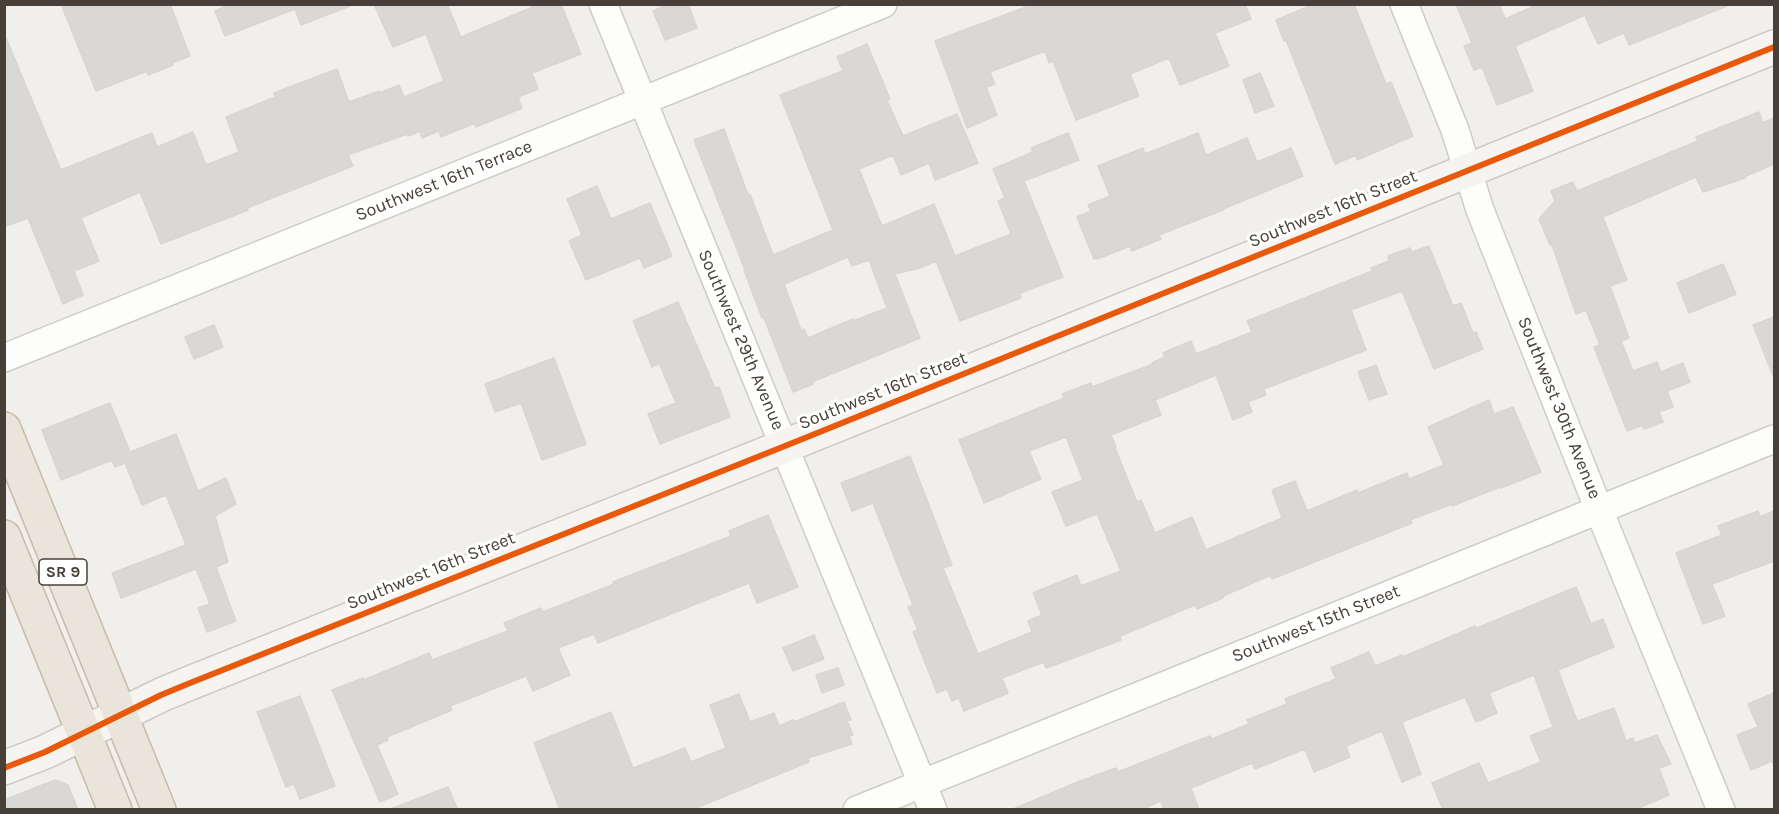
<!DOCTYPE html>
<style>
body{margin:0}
#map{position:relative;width:1779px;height:814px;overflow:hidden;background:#f1efeb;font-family:Karla,sans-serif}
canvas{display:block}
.frame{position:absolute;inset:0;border:6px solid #464038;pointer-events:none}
</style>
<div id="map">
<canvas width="1779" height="814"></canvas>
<div class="frame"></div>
</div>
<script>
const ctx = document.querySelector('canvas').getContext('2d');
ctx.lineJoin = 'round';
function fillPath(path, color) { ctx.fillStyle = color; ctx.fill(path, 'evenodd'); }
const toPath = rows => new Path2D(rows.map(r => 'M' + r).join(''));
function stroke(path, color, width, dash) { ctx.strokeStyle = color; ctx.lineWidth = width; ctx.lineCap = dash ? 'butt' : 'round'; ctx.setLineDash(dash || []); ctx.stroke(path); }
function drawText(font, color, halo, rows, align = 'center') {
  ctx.font = font + ' Karla,sans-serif'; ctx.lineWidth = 6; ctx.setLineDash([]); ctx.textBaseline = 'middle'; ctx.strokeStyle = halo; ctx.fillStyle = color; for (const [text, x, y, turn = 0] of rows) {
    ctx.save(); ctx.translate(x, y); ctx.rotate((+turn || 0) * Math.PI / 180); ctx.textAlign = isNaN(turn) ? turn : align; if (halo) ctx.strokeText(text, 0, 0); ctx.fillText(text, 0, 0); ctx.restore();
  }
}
const building = toPath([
 [61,4,170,4,190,56,172,63,173,65,148,75,147,71,96,91,61,4],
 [230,4,350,4,350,6,301,25,295,9,225,36,215,11,230,4],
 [374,4,447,4,461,37,540,4,561,4,581,54,532,73,538,89,518,97,522,108,476,127,475,123,441,137,439,131,422,138,420,131,408,136,407,134,348,155,353,166,247,208,248,210,161,244,140,192,81,218,99,261,74,271,83,295,63,304,28,218,4,227,4,33,61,170,152,133,157,147,193,132,206,165,239,152,226,117,275,97,274,93,337,69,349,102,379,91,380,93,399,85,404,97,444,81,426,34,393,47,374,4],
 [669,4,688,4,697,28,665,40,653,11,669,4],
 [1034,4,1245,4,1251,19,1215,33,1229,66,1180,85,1169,58,1130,74,1139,96,1076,120,1053,61,1049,63,1045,51,990,72,995,84,986,87,997,115,967,128,935,41,1034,4],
 [1314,4,1354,4,1386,84,1391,82,1413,136,1357,160,1356,155,1335,164,1286,40,1284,41,1276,20,1314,4],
 [1456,4,1499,4,1505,19,1539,4,1610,4,1515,46,1533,91,1497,105,1482,67,1474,70,1464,46,1472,43,1456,4],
 [1611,4,1727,4,1727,6,1629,45,1624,33,1598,44,1585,16,1611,4],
 [867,44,890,99,887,100,903,136,957,114,978,163,935,180,929,163,901,175,893,155,859,169,882,226,934,204,955,256,1011,234,998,201,1005,198,993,169,1033,152,1031,148,1068,133,1079,160,1024,181,1063,277,1020,293,1021,298,960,321,936,261,920,268,895,274,920,338,812,382,813,384,793,392,764,318,762,318,744,270,745,270,694,140,724,129,748,195,750,194,773,255,833,230,780,95,843,71,837,57,867,44],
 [848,257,852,266,869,260,887,308,853,321,853,319,808,338,804,329,801,330,784,284,848,257],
 [1260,73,1274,106,1255,113,1243,80,1260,73],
 [1759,112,1763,123,1774,118,1774,164,1744,177,1745,178,1703,192,1696,177,1603,217,1627,280,1610,286,1629,338,1621,341,1633,371,1657,362,1661,372,1683,363,1690,382,1667,391,1673,407,1659,412,1663,422,1644,429,1643,425,1627,431,1594,347,1600,345,1586,310,1576,314,1552,245,1550,245,1539,219,1555,201,1551,191,1573,182,1577,191,1698,141,1696,137,1759,112],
 [1198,133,1206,155,1247,138,1257,162,1291,148,1303,176,1223,209,1223,210,1159,235,1161,239,1132,251,1130,246,1097,259,1096,258,1094,259,1077,217,1091,211,1088,205,1110,196,1098,166,1143,148,1145,154,1198,133],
 [597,186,611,219,650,203,672,256,644,268,640,258,586,280,569,241,582,235,567,199,597,186],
 [1429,246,1453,306,1461,303,1473,333,1476,332,1483,349,1434,369,1402,291,1351,310,1366,350,1264,389,1266,395,1248,402,1252,412,1233,420,1216,375,1155,400,1161,415,1111,435,1116,447,1115,448,1137,502,1141,500,1155,533,1192,517,1206,550,1282,518,1272,490,1295,481,1307,511,1357,490,1358,493,1407,473,1409,479,1444,465,1428,427,1489,400,1494,414,1513,407,1541,472,1501,488,1500,487,1452,506,1452,504,1410,520,1412,523,1272,579,1271,575,1223,596,1223,598,1197,609,1195,605,1120,636,1121,640,1060,663,1046,668,1044,662,1002,678,1008,693,964,711,959,698,952,701,947,689,937,693,913,632,918,630,908,607,913,605,873,503,852,511,841,483,910,456,952,565,943,568,978,654,1032,632,1028,621,1042,615,1033,593,1077,575,1081,586,1121,571,1097,514,1066,526,1052,492,1083,480,1066,437,1029,451,1041,479,984,503,959,440,1064,398,1062,394,1091,383,1092,387,1153,364,1152,363,1165,357,1163,353,1191,341,1196,354,1252,332,1247,321,1372,271,1371,268,1389,261,1388,256,1410,248,1412,252,1429,246],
 [1723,264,1736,294,1689,313,1677,283,1723,264],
 [678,302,715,388,719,387,730,417,660,444,648,414,676,403,659,363,652,367,633,321,678,302],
 [1774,317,1774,376,1773,376,1753,325,1774,317],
 [214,325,223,347,194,359,185,337,214,325],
 [554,358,586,444,542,460,521,403,495,412,485,384,554,358],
 [1376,365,1387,394,1369,400,1358,372,1376,365],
 [110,403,130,452,176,434,198,491,226,478,236,504,215,516,228,562,216,567,236,621,207,632,198,608,210,604,196,569,121,598,112,573,186,545,166,495,142,505,125,463,115,467,112,460,61,480,42,430,110,403],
 [1758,511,1760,517,1774,511,1774,561,1712,584,1725,616,1703,624,1676,553,1722,535,1718,526,1758,511],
 [768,515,798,587,757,603,749,583,598,643,594,634,558,648,570,675,533,691,526,676,450,706,452,710,387,737,388,740,377,745,398,794,380,802,332,690,363,678,364,680,429,653,432,660,508,631,504,623,541,608,543,612,614,584,613,582,731,536,729,531,768,515],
 [1576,587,1591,624,1603,619,1614,647,1558,670,1576,718,1578,721,1614,708,1626,741,1633,738,1635,743,1657,735,1671,764,1659,768,1669,795,1634,810,1443,810,1432,783,1479,763,1488,783,1541,762,1530,736,1553,727,1534,675,1489,693,1497,713,1476,722,1465,697,1402,722,1421,774,1402,782,1382,731,1346,746,1350,757,1314,772,1305,749,1255,769,1252,763,1191,788,1199,810,1164,810,1161,801,1140,810,1011,810,1080,781,1116,768,1118,772,1191,743,1210,736,1212,739,1249,724,1247,720,1287,704,1285,699,1336,679,1331,668,1369,652,1375,666,1402,655,1403,657,1475,626,1477,628,1576,587],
 [814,635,824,659,793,671,783,648,814,635],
 [838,668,844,685,822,693,816,675,838,668],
 [1774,693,1774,766,1772,761,1751,770,1737,735,1758,727,1748,704,1774,693],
 [739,694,750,722,774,713,779,726,793,720,794,722,844,702,851,720,847,721,853,735,849,736,852,744,808,758,809,762,691,810,560,810,534,743,611,712,633,768,685,748,691,762,726,748,710,705,739,694],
 [300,696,335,786,300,799,294,784,286,787,257,712,300,696],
 [55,780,68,785,78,810,4,810,4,800,55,780],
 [448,787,458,810,394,810,393,808,448,787]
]);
const street = toPath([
 [603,4,933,810],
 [1404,4,1455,130,1480,210,1599,510,1721,810],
 [4,358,883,4],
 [857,810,1774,439]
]);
const secondary = toPath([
 [4,768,45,752,161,695,190,683,785,446,1774,47]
]);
const highway = toPath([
 [4,429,159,810],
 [4,537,115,810]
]);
const cycleway = toPath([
 [4,768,45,752,161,695,190,683,785,446,1774,47]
]);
const shields = [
 [63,572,48]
];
const shieldNames = [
 ["SR 9",63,572]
];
const streetNames = [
 ["Southwest 16th Terrace",444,181,-22],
 ["Southwest 16th Street",1333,209,-22],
 ["Southwest 29th Avenue",741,340,67],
 ["Southwest 16th Street",883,391,-22],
 ["Southwest 30th Avenue",1559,408,68],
 ["Southwest 16th Street",431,571,-22],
 ["Southwest 15th Street",1316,624,-22]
];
fillPath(building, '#dad8d4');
stroke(building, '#d9d6d1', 1.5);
stroke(street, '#cfcdc9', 30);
stroke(secondary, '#cfcbc3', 36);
stroke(highway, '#c6bba9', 36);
stroke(street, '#fdfdfc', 27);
stroke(secondary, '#f6f4f0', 33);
stroke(highway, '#eae5db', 33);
stroke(cycleway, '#e8590c', 6);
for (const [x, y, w] of shields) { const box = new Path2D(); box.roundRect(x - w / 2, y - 13, w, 26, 4.5); ctx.fillStyle = '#fff'; ctx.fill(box); stroke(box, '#464038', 1.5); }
drawText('bold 16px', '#464038', null, shieldNames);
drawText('18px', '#464038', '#fff', streetNames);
</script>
